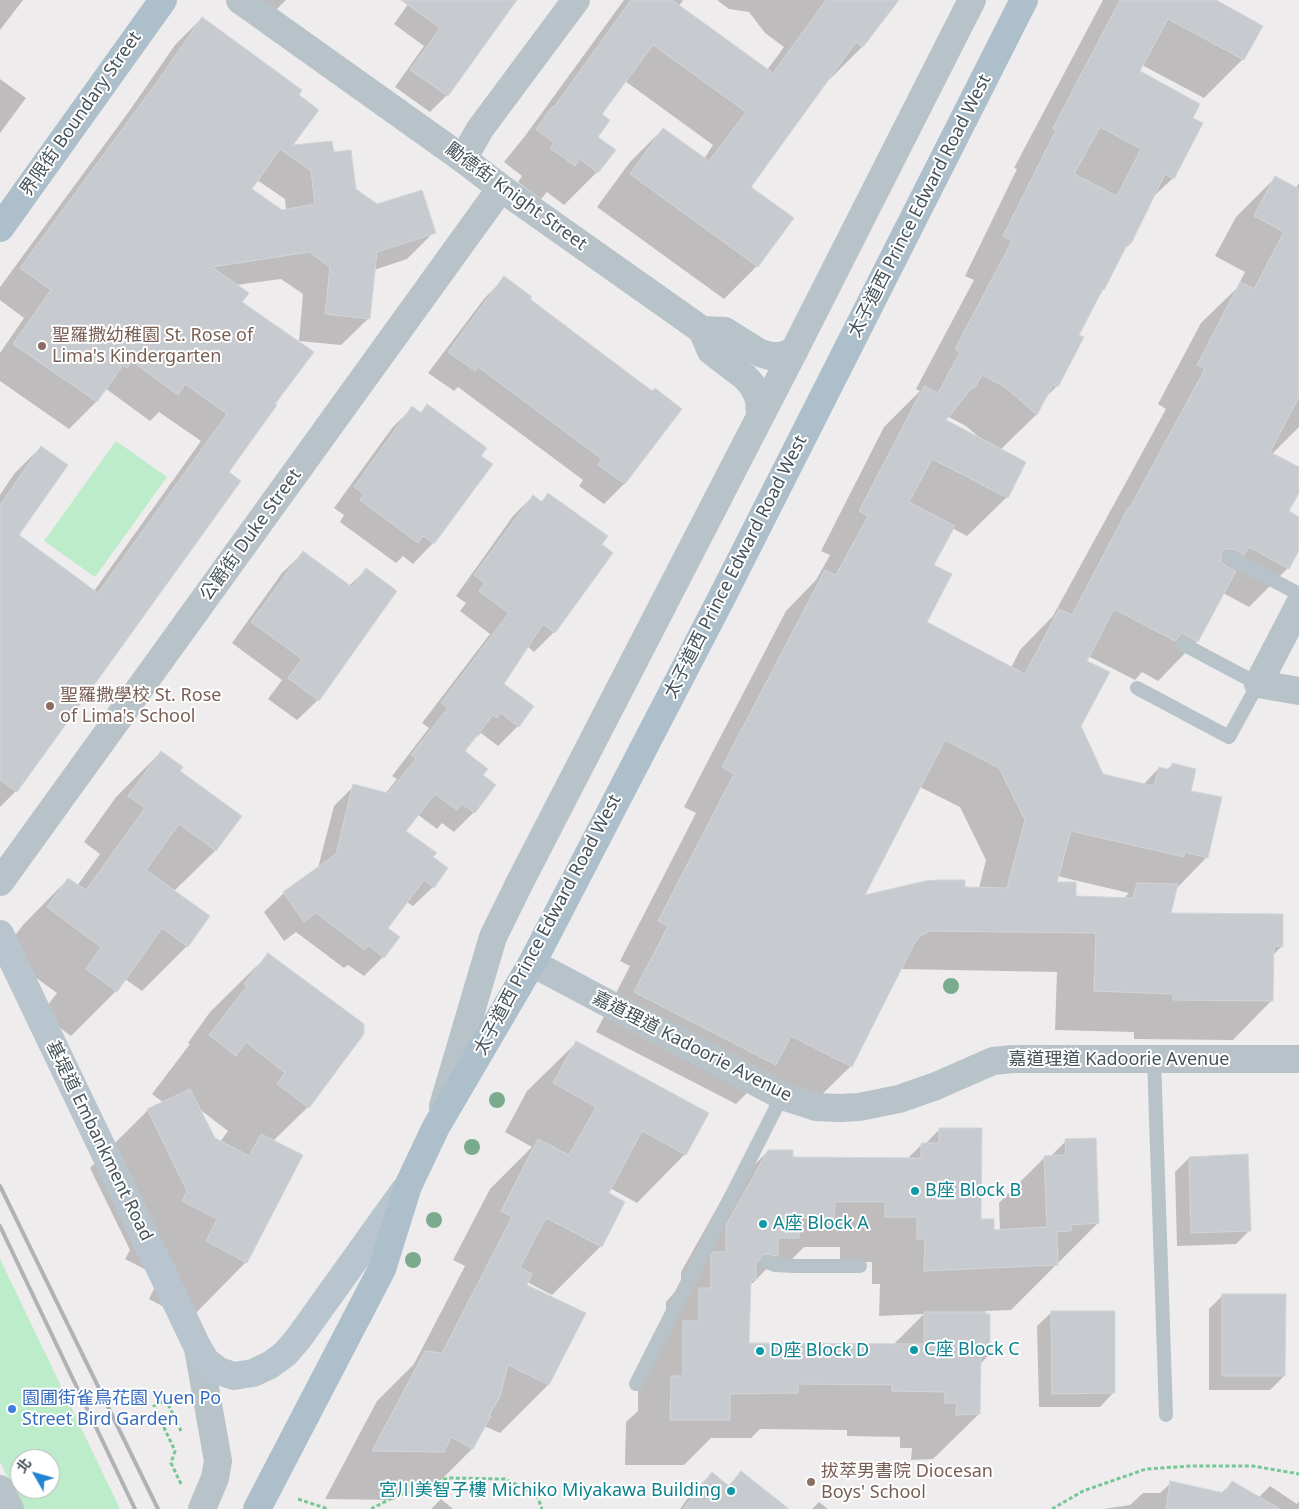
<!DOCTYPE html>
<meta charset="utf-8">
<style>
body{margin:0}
#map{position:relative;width:1299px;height:1509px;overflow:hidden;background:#efeced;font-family:"Noto Sans","Noto Sans TC",sans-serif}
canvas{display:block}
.north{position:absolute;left:10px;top:1449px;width:50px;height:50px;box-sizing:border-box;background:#fff;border:1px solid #b5babd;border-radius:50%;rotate:308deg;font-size:14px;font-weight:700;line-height:20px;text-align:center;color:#465259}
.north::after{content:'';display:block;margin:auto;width:18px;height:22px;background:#2184d5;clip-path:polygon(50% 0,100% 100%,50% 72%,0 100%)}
</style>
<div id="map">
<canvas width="1299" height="1509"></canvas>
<div class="north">北</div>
</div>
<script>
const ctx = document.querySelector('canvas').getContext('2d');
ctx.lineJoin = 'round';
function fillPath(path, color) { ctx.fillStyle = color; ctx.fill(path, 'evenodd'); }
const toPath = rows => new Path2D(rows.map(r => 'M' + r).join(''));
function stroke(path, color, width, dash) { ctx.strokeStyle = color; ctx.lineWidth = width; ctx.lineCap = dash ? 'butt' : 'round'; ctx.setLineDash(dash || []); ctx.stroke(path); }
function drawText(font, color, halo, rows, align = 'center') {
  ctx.font = font + ' "Noto Sans","Noto Sans TC",sans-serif'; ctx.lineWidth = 4; ctx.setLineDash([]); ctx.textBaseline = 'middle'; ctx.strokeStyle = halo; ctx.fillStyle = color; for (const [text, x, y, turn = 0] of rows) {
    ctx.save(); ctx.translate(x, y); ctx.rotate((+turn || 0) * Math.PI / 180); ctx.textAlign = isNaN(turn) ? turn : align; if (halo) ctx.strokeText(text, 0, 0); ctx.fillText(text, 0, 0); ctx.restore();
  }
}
const green = toPath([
 [116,441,167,477,95,577,44,541],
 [0,1259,120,1509,24,1509,0,1462],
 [20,1459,50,1459,50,1489,20,1489]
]);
const shadow = toPath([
 [0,0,23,0,0,30],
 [243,0,286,0,268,18],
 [411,0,515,0,447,95,430,112,395,87,424,46,394,24],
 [624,0,683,0,679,6,767,70,784,47,765,33,749,12,729,9,717,0,898,0,862,47,829,80,828,79,749,187,792,218,757,266,724,299,597,207,630,162,663,129,704,159,713,145,625,81,600,114,596,137,597,172,564,205,547,192,541,199,518,182,522,176,504,162,525,136],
 [1103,0,1213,0,1243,59,1204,98,1142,65,1138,72,1192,118,1173,178,1152,198,1130,244,1122,251,1103,289,1099,293,1077,335,1057,386,1044,399,1036,415,1000,450,1007,497,967,536,952,528,933,565,925,623,1011,668,1020,650,1053,616,1166,409,1158,404,1201,323,1237,288,1245,272,1215,256,1236,217,1276,177,1296,188,1299,183,1299,427,1272,454,1299,469,1299,490,1287,512,1299,518,1299,548,1288,568,1249,607,1223,593,1197,641,1158,681,1142,672,1135,680,1088,656,1086,661,1080,726,1102,775,1143,785,1159,768,1167,770,1173,764,1190,792,1207,857,1176,889,1170,914,1282,946,1273,955,1272,1000,1233,1040,1134,1039,1134,1032,1055,1030,1057,972,900,969,851,1066,811,1105,760,1080,736,1104,596,1032,630,966,620,961,696,813,684,807,786,611,816,580,830,555,821,551,884,427,920,391,916,389,974,280,965,276,1017,169,1014,168],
 [947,416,966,426,980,438,944,421],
 [920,787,960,807,986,860,979,888,964,888,862,897],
 [1057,876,1129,893,1123,899,1074,897,1055,883],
 [202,18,297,95,291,146,333,154,354,189,376,206,434,232,407,259,374,270,369,318,341,345,299,341,303,294,281,279,236,285,240,303,273,405,227,472,239,481,16,791,0,807,0,495,14,474,41,447,17,535,94,591,201,441,159,412,150,421,105,388,96,402,69,429,0,381,0,353,24,318,0,300,0,287,130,110,175,45],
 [257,180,285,199,286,211,282,212,251,189],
 [0,79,26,98,0,133],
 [504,278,625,483,604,504,579,486,583,480,458,387,454,391,428,373,484,299],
 [427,406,433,543,413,564,403,556,396,563,340,522,344,515,334,508,392,428,412,408,420,413],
 [548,495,554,632,534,652,527,646,502,684,532,706,518,726,498,746,481,733,477,737,475,736,463,752,482,775,474,812,454,832,442,823,437,829,417,814,404,831,432,858,433,887,413,906,407,902,387,928,383,957,364,976,348,965,344,968,296,932,284,941,264,912,284,893,318,868,334,806,354,786,385,794,397,779,392,776,429,728,422,723,490,634,460,611,466,603,456,596,513,516,533,496,540,502],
 [303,553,349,586,366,570,318,700,297,720,268,699,282,680,232,643,282,573],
 [161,752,178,771,240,816,215,851,174,891,187,946,142,991,125,979,116,991,71,1036,41,1014,57,993,2,953,23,925,68,879,77,886,100,854,84,842,116,797],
 [268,955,308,1107,273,1141,246,1262,189,1320,149,1299,160,1277,125,1259,130,1250,90,1168,148,1110,164,1103,152,1094,190,1044,188,1043,210,1012],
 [198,1108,228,1131,220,1142,214,1139],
 [576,1043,685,1154,637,1203,610,1188,607,1194,601,1246,552,1295,527,1282,525,1285,548,1385,500,1433,484,1426,472,1449,424,1497,406,1488,394,1500,325,1499,377,1401,414,1364,465,1266,453,1260,490,1189,532,1147,505,1132,527,1091],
 [940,1129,980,1220,993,1231,1000,1231,999,1203,1045,1157,1050,1157,1066,1141,1098,1223,1011,1310,985,1311,989,1355,979,1365,979,1414,933,1459,911,1460,912,1448,900,1448,900,1437,847,1436,847,1430,760,1429,751,1438,711,1438,684,1465,625,1465,626,1422,638,1411,638,1368,666,1323,666,1302,681,1285,681,1272,723,1197,768,1151,792,1158,907,1159,922,1144,925,1144],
 [804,1247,840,1247,840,1262,872,1262,872,1284,880,1284,879,1316,924,1314,893,1345,748,1344,751,1283,753,1283,772,1263,788,1263],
 [1189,1158,1249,1231,1236,1244,1177,1246,1175,1172],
 [1223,1295,1284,1376,1270,1390,1209,1390,1209,1309],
 [1051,1313,1113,1393,1100,1407,1039,1407,1037,1326],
 [712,1473,728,1486,741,1473,787,1509,680,1509,691,1494],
 [1171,1483,1219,1495,1232,1483,1258,1498,1270,1486,1297,1504,1299,1501,1299,1509,1103,1509,1130,1505,1143,1493,1160,1493],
 [441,1499,453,1509,431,1509],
 [819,1502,828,1509,812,1509]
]);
const building = toPath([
 [401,0,517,0,448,96,410,70,440,28,401,0],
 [631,0,672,0,773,73,826,0,899,0,863,47,856,42,751,187,794,218,758,267,630,174,663,128,709,161,746,112,653,45,602,114,610,120,598,137,616,150,598,173,580,159,575,166,550,148,554,143,536,129,553,106,554,107,631,0],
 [1120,0,1216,0,1263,26,1244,60,1168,19,1140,71,1200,104,1193,118,1203,123,1174,179,1165,174,1131,244,1128,243,1104,290,1103,289,1079,335,1084,337,1058,387,1053,385,1037,415,1005,387,982,375,976,386,970,390,946,420,1026,462,1008,498,932,459,909,502,955,526,934,565,952,574,927,622,1025,674,1059,609,1072,615,1128,508,1129,509,1205,369,1197,365,1240,282,1254,289,1284,232,1254,216,1275,176,1299,189,1299,397,1270,452,1299,467,1299,493,1289,511,1299,517,1299,550,1289,569,1249,547,1244,555,1233,549,1225,549,1221,553,1221,561,1225,565,1236,571,1198,642,1182,633,1175,641,1114,609,1087,661,1110,672,1081,726,1103,774,1154,786,1159,767,1171,770,1172,763,1196,769,1191,791,1222,797,1208,858,1185,852,1184,857,1071,831,1057,882,1076,882,1076,896,1133,898,1137,883,1178,884,1171,913,1283,914,1283,947,1274,946,1273,1001,1173,1000,1173,994,1094,991,1096,933,930,931,920,936,914,944,852,1067,791,1036,776,1065,634,992,668,926,658,921,734,774,722,767,825,570,836,575,868,516,859,511,924,386,938,393,960,352,955,349,1012,241,1003,236,1056,130,1053,128,1120,0],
 [1100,127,1141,149,1117,196,1074,174,1100,127],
 [945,740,999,768,1025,820,1007,888,965,887,965,880,937,880,925,881,865,895,945,740],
 [202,17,302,90,299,95,319,110,293,145,332,141,334,152,351,150,356,189,377,204,422,190,436,233,377,252,370,319,325,314,330,267,309,252,212,267,249,293,242,302,314,352,275,404,277,405,229,472,241,481,17,792,0,780,0,505,41,446,68,465,19,535,98,593,227,414,185,384,178,395,132,361,127,368,123,365,97,402,13,344,51,290,20,268,157,82,202,17],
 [280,149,311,171,315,204,282,210,252,189,280,149],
 [504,276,532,297,530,299,652,391,655,388,682,409,625,484,598,465,602,459,478,367,475,371,448,352,504,276],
 [427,404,487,448,481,456,493,464,434,544,423,536,418,543,360,500,364,494,354,487,412,406,421,413,427,404],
 [548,493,608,536,602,544,613,553,555,633,543,624,504,684,534,706,519,727,501,713,497,718,493,715,465,751,488,769,483,775,496,785,475,813,462,804,457,810,435,794,406,831,437,853,433,857,448,868,434,888,424,880,388,928,400,937,384,958,368,945,365,950,316,913,304,922,283,892,336,854,353,784,388,793,416,759,411,755,448,708,441,703,509,613,479,591,485,583,474,575,533,495,542,502,548,493],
 [303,551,352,587,366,568,397,591,319,701,288,678,302,659,251,622,303,551],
 [161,751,183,767,180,771,242,816,216,851,179,824,146,870,210,916,188,947,162,928,117,992,86,969,101,947,47,907,68,878,86,890,145,808,128,796,161,751],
 [268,953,364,1024,364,1034,309,1108,277,1084,285,1073,246,1042,236,1056,209,1035,247,986,244,984,268,953],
 [576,1041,709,1113,686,1155,642,1131,609,1193,625,1202,602,1247,546,1218,520,1267,532,1274,527,1285,586,1313,549,1385,508,1365,500,1396,489,1416,491,1416,473,1449,451,1437,444,1452,372,1451,425,1351,442,1353,512,1217,501,1211,538,1139,569,1155,596,1107,553,1083,576,1041],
 [190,1089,215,1138,249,1156,261,1134,303,1155,247,1263,206,1241,217,1219,182,1201,187,1191,147,1109,190,1089],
 [939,1128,982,1128,981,1219,994,1219,994,1230,1047,1227,1044,1156,1066,1155,1065,1139,1096,1138,1099,1223,1071,1225,1071,1231,1057,1232,1058,1265,924,1271,925,1239,917,1239,917,1217,885,1217,885,1202,835,1202,834,1218,800,1218,799,1238,778,1238,778,1256,765,1254,761,1256,758,1262,756,1262,756,1280,751,1280,749,1343,924,1344,924,1312,986,1312,986,1314,990,1314,990,1356,981,1356,980,1414,956,1415,957,1403,945,1403,945,1392,892,1391,892,1385,798,1384,798,1393,730,1394,730,1420,670,1420,671,1376,683,1376,683,1321,699,1321,699,1288,711,1288,711,1255,713,1252,726,1252,726,1225,768,1150,793,1150,793,1157,921,1158,921,1143,939,1143,939,1128],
 [1248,1154,1251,1231,1191,1233,1189,1157,1248,1154],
 [1222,1294,1286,1294,1285,1376,1222,1376,1222,1294],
 [1051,1311,1115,1311,1115,1393,1052,1394,1051,1311],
 [741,1471,789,1509,683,1509,712,1472,729,1486,741,1471],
 [1170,1481,1224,1493,1232,1481,1280,1509,1166,1509,1170,1481]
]);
const path = toPath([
 [181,1484,171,1463,175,1451,154,1406,166,1400,181,1431],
 [298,1499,328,1509],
 [371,1509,396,1496,448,1478,505,1479,537,1495,542,1509],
 [1052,1509,1083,1491,1146,1469,1191,1466,1253,1466,1299,1474]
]);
const service = toPath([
 [1229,557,1299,594],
 [1137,688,1229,737,1258,684,1183,644],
 [1154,1059,1166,1415],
 [767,1262,775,1265,795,1266,860,1266],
 [636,1384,782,1096]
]);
const minor = toPath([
 [463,159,480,129,576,0],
 [794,351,972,0],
 [1299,605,1258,684,1299,691],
 [0,882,501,188],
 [532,963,782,1096,816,1107,840,1108,859,1107,899,1099,936,1086,993,1061,1013,1059,1299,1059],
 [198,1348,218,1461,215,1478,202,1509],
 [0,1489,10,1509]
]);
const tertiary = toPath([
 [240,0,463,159,501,188,702,330,711,351,745,377,753,386,759,399,760,417],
 [702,330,725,331,760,353,770,356,782,356,794,351],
 [443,1106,493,937,520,882,794,351]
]);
const secondary = toPath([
 [0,934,198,1348,206,1361,219,1371,234,1376,253,1373,270,1365,285,1354,298,1339,404,1191]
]);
const primary = toPath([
 [0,228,163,0],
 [257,1509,382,1269,408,1186,436,1127,532,963,722,597,1024,0]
]);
const rail = toPath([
 [0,1186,158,1509],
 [0,1226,135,1509]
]);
const trees = [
 [951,986],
 [497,1100],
 [472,1147],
 [434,1220],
 [413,1260]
];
const markers = [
 [42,346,5,"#8d6e63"],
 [50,706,5,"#8d6e63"],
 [915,1191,5,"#0f9aa8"],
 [763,1224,5,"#0f9aa8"],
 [914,1350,5,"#0f9aa8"],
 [760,1351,5,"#0f9aa8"],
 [12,1409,5,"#3f7fe0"],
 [811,1482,5,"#8d6e63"],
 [731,1491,5,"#0f9aa8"]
];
const streetNames = [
 ["界限街 Boundary Street",81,114,-55],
 ["勵德街 Knight Street",516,197,36],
 ["太子道西 Prince Edward Road West",920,206,-63],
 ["公爵街 Duke Street",251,535,-54],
 ["太子道西 Prince Edward Road West",736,567,-63],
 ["太子道西 Prince Edward Road West",548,925,-62],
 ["嘉道理道 Kadoorie Avenue",692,1047,27],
 ["嘉道理道 Kadoorie Avenue",1119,1060],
 ["基堤道 Embankment Road",99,1141,64]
];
const educationNames = [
 ["聖羅撒幼稚園 St. Rose of",52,336],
 ["Lima's Kindergarten",52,357],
 ["聖羅撒學校 St. Rose",60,696],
 ["of Lima's School",60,717],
 ["拔萃男書院 Diocesan",821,1472],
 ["Boys' School",821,1493]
];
const cultureNames = [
 ["B座 Block B",925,1191],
 ["A座 Block A",773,1224],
 ["C座 Block C",924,1350],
 ["D座 Block D",770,1351],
 ["宮川美智子樓 Michiko Miyakawa Building",721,1491,"right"]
];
const shopNames = [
 ["園圃街雀鳥花園 Yuen Po",22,1399],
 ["Street Bird Garden",22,1420]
];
fillPath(green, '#bcecc9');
fillPath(shadow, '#0003');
fillPath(building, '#c7cacf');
stroke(building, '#d1d4d8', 1);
stroke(path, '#75c896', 3, [4, 2.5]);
stroke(service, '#b8c3c9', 14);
stroke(minor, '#b8c3c9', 28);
stroke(tertiary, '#b8c3c9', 28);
stroke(secondary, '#b9c5ce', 28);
stroke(primary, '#adbfcb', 28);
stroke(rail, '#afb3b7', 4);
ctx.fillStyle = '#7aab8d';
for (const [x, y] of trees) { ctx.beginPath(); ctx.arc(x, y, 8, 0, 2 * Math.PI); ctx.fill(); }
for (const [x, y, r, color] of markers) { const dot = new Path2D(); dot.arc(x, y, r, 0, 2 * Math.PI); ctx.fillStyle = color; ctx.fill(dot); stroke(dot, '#fff', 2); }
drawText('18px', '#465259', '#fff', streetNames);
drawText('18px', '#785e54', '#fff', educationNames, 'left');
drawText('18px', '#0d838f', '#fff', cultureNames, 'left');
drawText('18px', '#366cbe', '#fff', shopNames, 'left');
</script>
